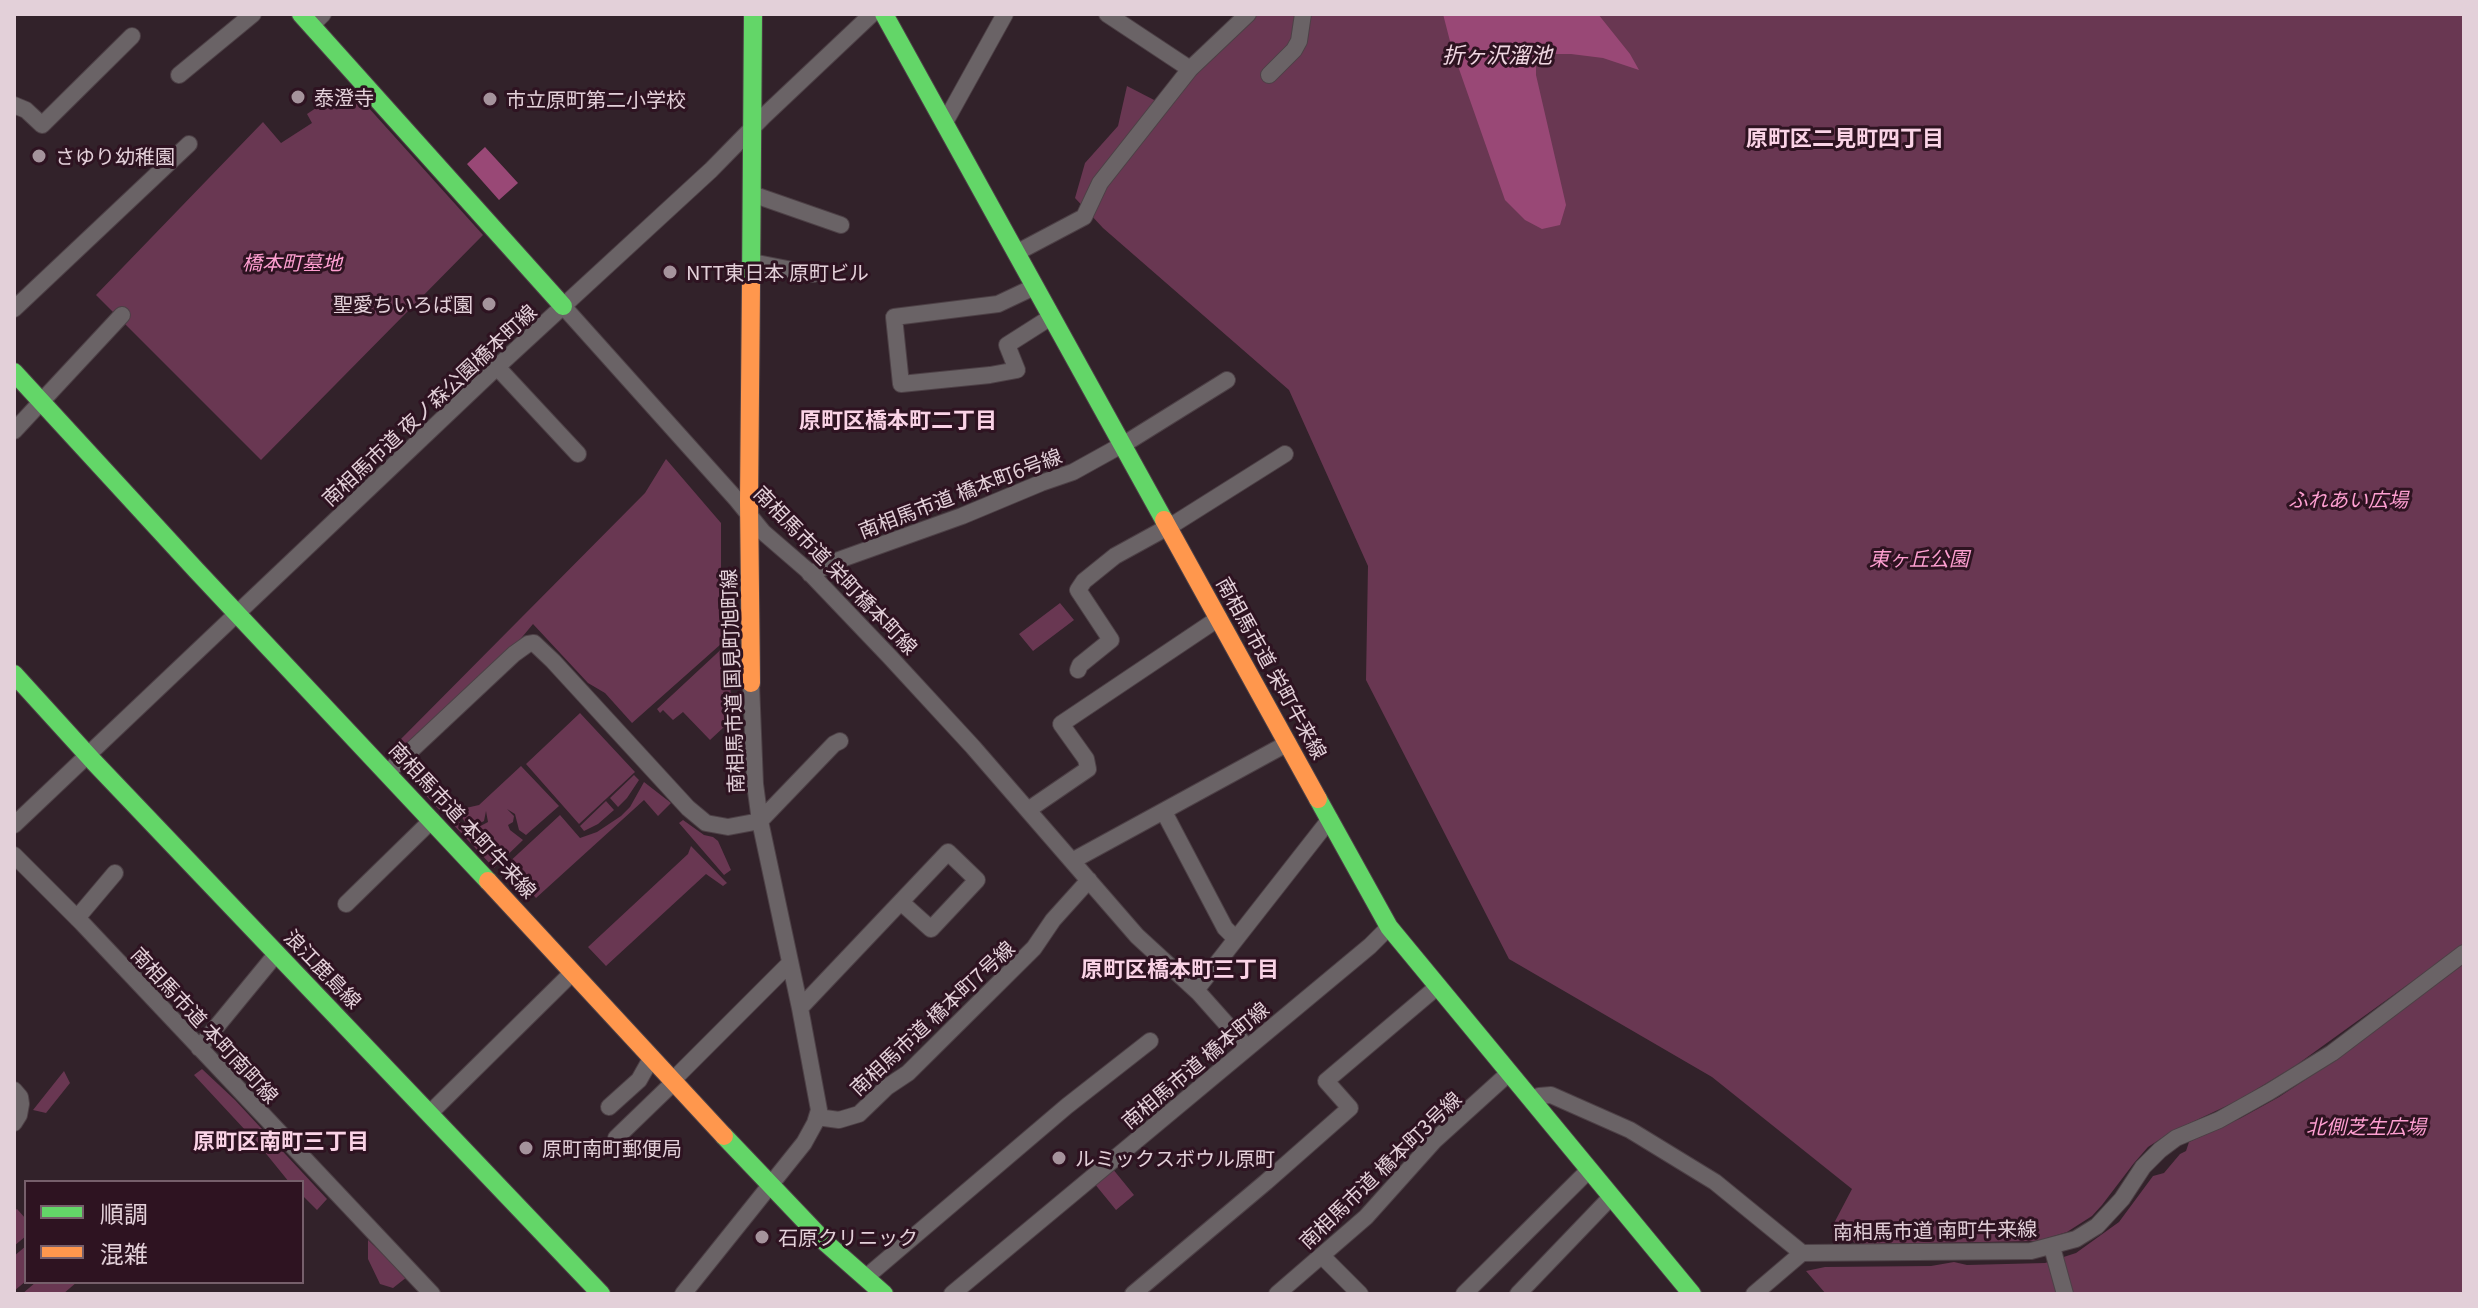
<!DOCTYPE html>
<meta charset="utf-8">
<style>
body{margin:0}
#map{position:relative;width:2478px;height:1308px;overflow:hidden;background:#32222a;font-family:Georgia,"Noto Sans JP",serif}
canvas{display:block}
.frame{position:absolute;inset:0;border:16px solid #e3d0d9;pointer-events:none}
.legend{position:absolute;left:24px;top:1180px;width:280px;height:104px;box-sizing:border-box;background:#2e1321;border:2px solid #765f6b;margin:0;padding:10px 14px;list-style:none;font-size:24px;color:#e3d0d9}
.legend li{display:flex;align-items:center;gap:16px;height:40px}
.legend b{width:40px;border:2px solid #765f6b}
</style>
<div id="map">
<canvas width="2478" height="1308"></canvas>
<div class="frame"></div>
<ul class="legend">
<li><b style="height:10px;background:#63d668"></b>順調</li>
<li><b style="height:10px;background:#ff974d"></b>混雑</li>
</ul>
</div>
<script>
const ctx = document.querySelector('canvas').getContext('2d');
ctx.lineJoin = 'round';
function fillPath(path, color) { ctx.fillStyle = color; ctx.fill(path, 'evenodd'); }
const toPath = rows => new Path2D(rows.map(r => 'M' + r).join(''));
function stroke(path, color, width, dash) { ctx.strokeStyle = color; ctx.lineWidth = width; ctx.lineCap = dash ? 'butt' : 'round'; ctx.setLineDash(dash || []); ctx.stroke(path); }
function drawText(font, color, halo, rows, align = 'center') {
  ctx.font = font + ' Georgia,"Noto Sans JP",serif'; ctx.lineWidth = 6; ctx.setLineDash([]); ctx.textBaseline = 'middle'; ctx.strokeStyle = halo; ctx.fillStyle = color; for (const [text, x, y, turn = 0] of rows) {
    ctx.save(); ctx.translate(x, y); ctx.rotate((+turn || 0) * Math.PI / 180); ctx.textAlign = isNaN(turn) ? turn : align; if (halo) ctx.strokeText(text, 0, 0); ctx.fillText(text, 0, 0); ctx.restore();
  }
}
const green = toPath([
 [1239,14,2464,14,2464,944,2295,1066,2237,1101,2171,1132,2148,1147,2134,1163,2102,1205,2092,1216,2067,1232,2037,1241,1866,1244,1855,1243,1841,1230,1832,1227,1852,1189,1712,1077,1509,959,1366,680,1368,566,1289,390,1103,228,1075,198,1085,163,1118,126,1127,86,1158,102],
 [349,86,483,235,261,460,96,295,263,122,281,143,312,123,307,114],
 [666,459,721,523,721,644,632,723,605,693,588,683,533,624,513,648,398,754,392,748,645,493],
 [1060,603,1074,620,1033,651,1019,634],
 [729,642,732,735,724,727,710,740,683,712,673,720,663,710,660,713,657,709],
 [580,713,635,772,579,824,526,764],
 [521,766,559,806,526,835,519,830,515,814,507,809,514,816,513,822,508,825,510,830,523,840,494,868,403,771,407,768,466,829,473,830,488,822,486,811,484,821,473,827,464,821,460,813,466,808,479,805],
 [634,775,639,780,627,798,618,807,610,798],
 [644,782,671,803,658,816,644,800,536,898,506,865,560,815,580,838,597,832,621,816,630,807],
 [606,801,614,810,598,824,584,831,580,826],
 [683,820,704,835,713,837,718,841,731,870,724,875,679,823],
 [691,846,727,883,723,886,706,874,606,966,588,947,688,854],
 [2464,964,2464,1294,1826,1294,1806,1271,1825,1267,1931,1266,1954,1262,1967,1265,2045,1263,2076,1253,2119,1222,2153,1176,2164,1173,2180,1154,2186,1151,2189,1142,2241,1118,2279,1097,2323,1068],
 [202,1069,235,1100,327,1199,317,1210,302,1195,302,1182,289,1182,259,1145,194,1075],
 [64,1071,70,1083,46,1113,33,1110],
 [1112,1168,1134,1195,1116,1210,1094,1183],
 [17,1209,26,1219,26,1236,14,1246,14,1211],
 [368,1240,407,1277,393,1288,380,1284,368,1259],
 [26,1246,26,1281,14,1291,14,1256],
 [36,1282,77,1282,63,1294,22,1294]
]);
const water = toPath([
 [1443,14,1598,14,1630,54,1639,70,1603,58,1571,54,1548,54,1536,60,1536,75,1566,205,1560,225,1542,229,1525,220,1505,200,1452,49],
 [485,147,518,183,499,200,467,164]
]);
const street = toPath([
 [311,26,323,14],
 [1190,69,1248,14],
 [179,75,253,14],
 [1269,75,1294,50,1299,41,1303,14],
 [14,105,26,110,42,125,132,36],
 [944,124,1005,14],
 [752,194,841,225],
 [1016,253,1084,217,1100,183,1190,69,1107,14],
 [752,262,813,274],
 [1034,287,998,304,894,317,901,384,990,375,1017,370,1007,345,1051,317],
 [563,306,737,500,763,532,807,570,890,657,973,747,1137,936,1198,992,1247,1047],
 [14,309,189,144],
 [497,367,578,454],
 [14,431,122,315],
 [810,574,836,561,962,516,1041,483,1073,472,1129,441,1227,380],
 [1078,670,1080,665,1111,640,1078,590,1084,581,1115,556,1177,522,1285,454],
 [388,772,514,654,528,644,534,643,553,661,688,808,706,823,728,827,760,821,834,744,840,741],
 [1028,810,1088,769,1086,759,1061,724,1219,618],
 [1164,812,1225,928,1235,938],
 [14,825,497,367,711,170,764,116,872,14],
 [14,855,82,923,432,1294],
 [1072,861,1288,743],
 [346,904,432,820],
 [77,918,115,873],
 [1196,990,1330,819],
 [800,1008,948,852,977,880,931,929,902,903],
 [199,1048,277,953],
 [673,1080,790,963],
 [14,1090,20,1097,21,1104,19,1115,14,1123],
 [1531,1099,1539,1096,1551,1095,1630,1130,1715,1182,1802,1253],
 [609,1107,639,1080,652,1057],
 [430,1113,573,972],
 [817,1117,839,1120,859,1114,887,1087,908,1073,1034,948,1053,920,1089,880],
 [616,1138,674,1082],
 [2052,1247,2065,1294],
 [1322,1256,1360,1294],
 [865,1278,1067,1106,1150,1041],
 [683,1294,804,1143,815,1123,819,1110,800,1008,760,821,755,784,751,683],
 [952,1294,1370,946,1389,927],
 [1133,1294,1266,1182,1350,1108,1326,1081,1437,987],
 [1277,1294,1366,1217,1435,1140,1509,1073],
 [1464,1294,1589,1170],
 [1518,1294,1611,1197],
 [1754,1294,1802,1253,2031,1251,2076,1239,2097,1226,2122,1199,2143,1167,2160,1150,2176,1138,2219,1120,2269,1092,2332,1053,2464,953]
]);
const fast = toPath([
 [301,14,563,306],
 [884,14,1164,520],
 [751,285,753,14],
 [14,372,196,570,488,881],
 [14,674,94,762,601,1294],
 [1318,799,1389,927,1692,1294],
 [724,1136,826,1243,884,1294]
]);
const slow = toPath([
 [751,285,749,501,751,683],
 [1164,520,1318,799],
 [488,881,724,1136]
]);
const markers = [
 [298,97,8,"#a5939c"],
 [490,99,8,"#a5939c"],
 [39,156,8,"#a5939c"],
 [670,272,8,"#a5939c"],
 [489,304,8,"#a5939c"],
 [526,1148,8,"#a5939c"],
 [1059,1158,8,"#a5939c"],
 [762,1237,8,"#a5939c"]
];
const poiNames = [
 ["泰澄寺",314,97],
 ["市立原町第二小学校",506,99],
 ["さゆり幼稚園",55,156],
 ["NTT東日本 原町ビル",686,272],
 ["聖愛ちいろば園",473,304,"right"],
 ["原町南町郵便局",542,1148],
 ["ルミックスボウル原町",1075,1158],
 ["石原クリニック",778,1237]
];
const parkNames = [
 ["橋本町墓地",292,262],
 ["ふれあい広場",2348,499],
 ["東ヶ丘公園",1919,558],
 ["北側芝生広場",2366,1126]
];
const streetNames = [
 ["南相馬市道 夜ノ森公園橋本町線",429,405,-43],
 ["南相馬市道 橋本町6号線",960,493,-21],
 ["南相馬市道 栄町橋本町線",836,570,46],
 ["南相馬市道 栄町牛来線",1272,668,61],
 ["南相馬市道 国見町旭町線",732,681,-92],
 ["南相馬市道 本町牛来線",463,820,47],
 ["浪江鹿島線",323,969,46],
 ["南相馬市道 橋本町7号線",932,1018,-43],
 ["南相馬市道 本町南町線",205,1025,47],
 ["南相馬市道 橋本町線",1195,1065,-40],
 ["南相馬市道 橋本町3号線",1380,1170,-44],
 ["南相馬市道 南町牛来線",1935,1230,-1]
];
const waterNames = [
 ["折ヶ沢溜池",1497,55]
];
const neighbourhoodNames = [
 ["原町区二見町四丁目",1845,138],
 ["原町区橋本町二丁目",898,420],
 ["原町区橋本町三丁目",1180,969],
 ["原町区南町三丁目",281,1141]
];
fillPath(green, '#693752');
fillPath(water, '#994876');
stroke(street, '#4d4046', 18);
stroke(fast, '#4d4046', 20);
stroke(slow, '#4d4046', 20);
stroke(street, '#6a6366', 16);
stroke(fast, '#63d668', 18);
stroke(slow, '#ff974d', 18);
for (const [x, y, r, color] of markers) { const dot = new Path2D(); dot.arc(x, y, r, 0, 2 * Math.PI); ctx.fillStyle = color; ctx.fill(dot); stroke(dot, '#2e1321', 3); }
drawText('20px', '#e3d0d9', '#2e1321', poiNames, 'left');
drawText('italic 20px', '#fe9fd1', '#2e1321', parkNames);
drawText('20px', '#e3d0d9', '#2e1321', streetNames);
drawText('italic 22px', '#f0d7e2', '#2e1321', waterNames);
drawText('bold 22px', '#fad3e6', '#2e1321', neighbourhoodNames);
</script>
